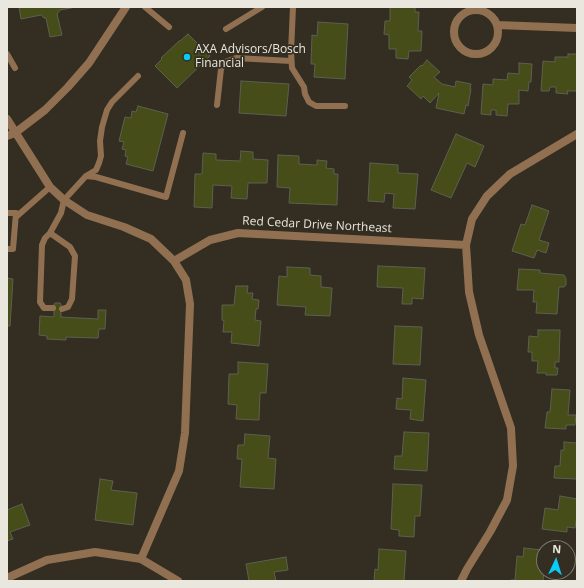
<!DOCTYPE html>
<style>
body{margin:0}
#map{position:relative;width:584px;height:588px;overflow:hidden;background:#332e21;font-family:"Open Sans",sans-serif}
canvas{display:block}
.frame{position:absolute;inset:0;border:8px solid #eae7df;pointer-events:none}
.north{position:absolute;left:536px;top:540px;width:40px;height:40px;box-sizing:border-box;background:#332e21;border:1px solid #7c786d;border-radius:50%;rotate:4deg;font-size:11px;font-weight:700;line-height:16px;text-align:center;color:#eae7df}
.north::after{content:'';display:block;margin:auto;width:14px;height:18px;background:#08cbfa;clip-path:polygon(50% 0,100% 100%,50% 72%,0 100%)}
</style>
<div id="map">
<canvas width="584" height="588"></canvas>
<div class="frame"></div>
<div class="north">N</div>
</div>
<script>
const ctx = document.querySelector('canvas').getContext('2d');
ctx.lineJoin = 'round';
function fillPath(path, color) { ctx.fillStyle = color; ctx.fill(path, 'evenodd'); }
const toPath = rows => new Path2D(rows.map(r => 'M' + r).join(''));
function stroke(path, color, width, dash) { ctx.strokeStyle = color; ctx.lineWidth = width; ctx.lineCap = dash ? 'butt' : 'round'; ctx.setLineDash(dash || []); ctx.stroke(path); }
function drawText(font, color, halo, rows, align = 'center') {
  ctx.font = font + ' "Open Sans",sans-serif'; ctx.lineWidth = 3.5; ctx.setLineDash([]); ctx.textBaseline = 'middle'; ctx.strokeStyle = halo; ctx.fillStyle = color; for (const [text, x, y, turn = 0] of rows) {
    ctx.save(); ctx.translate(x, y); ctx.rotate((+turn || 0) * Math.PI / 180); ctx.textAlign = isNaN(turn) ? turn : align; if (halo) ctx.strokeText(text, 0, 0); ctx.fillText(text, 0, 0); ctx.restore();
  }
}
const building = toPath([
 [19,7,76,7,60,10,57,14,62,35,50,37,46,18,44,18,41,15,21,19,19,7],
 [390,7,415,7,415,12,419,12,418,31,422,31,421,51,409,51,408,59,396,58,396,49,389,49,389,35,384,34,385,21,390,21,390,7],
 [318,22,348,24,345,79,314,77,315,64,311,64,312,35,317,36,318,22],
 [188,34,210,56,177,88,155,66,162,59,161,58,179,41,180,41,188,34],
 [568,54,577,54,577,91,567,91,568,94,556,93,556,87,550,87,549,91,541,91,543,61,555,62,555,57,568,57,568,54],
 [427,60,440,72,434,77,442,84,455,87,456,81,471,84,470,89,471,89,468,106,466,105,464,114,436,108,439,93,430,103,423,96,421,99,407,86,412,80,409,77,421,65,422,66,427,60],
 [519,63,532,64,531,82,529,82,528,91,519,90,519,104,508,104,507,116,496,115,496,110,491,110,491,115,481,114,483,84,493,85,493,79,507,80,508,73,519,74,519,63],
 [241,81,289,84,286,116,239,113,241,81],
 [138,106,168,114,153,171,126,164,128,157,125,156,126,150,122,149,124,142,119,141,125,117,131,118,132,111,136,112,138,106],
 [456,134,484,146,475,167,467,163,451,198,431,190,456,134],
 [241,151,253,152,253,159,268,160,267,183,248,183,247,199,231,198,232,186,213,185,212,208,194,207,195,174,202,174,203,153,216,154,216,160,240,161,241,151],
 [278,155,299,156,299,164,317,165,317,160,327,161,326,168,334,169,334,174,338,174,337,205,289,203,290,188,277,187,278,155],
 [370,163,398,165,398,173,418,174,415,209,393,208,394,194,385,193,384,202,368,201,370,163],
 [532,205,549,211,539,240,549,243,546,253,537,250,534,258,512,251,521,224,525,225,532,205],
 [378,266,425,268,423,299,412,298,412,304,402,304,403,288,377,287,378,266],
 [287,267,310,268,310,275,321,276,321,287,332,288,330,316,305,315,306,307,277,305,279,276,287,277,287,267],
 [519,269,540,270,540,273,564,275,566,279,566,285,564,287,559,287,557,314,536,313,537,302,533,302,534,290,517,290,519,269],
 [7,278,13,279,10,326,7,326,7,278],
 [236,286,248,286,247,293,253,293,252,299,259,300,258,309,256,309,255,320,261,321,259,346,231,343,232,332,223,332,224,321,222,320,222,305,234,305,236,286],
 [56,303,60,303,61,304,61,317,98,319,98,310,106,310,105,329,99,329,98,338,66,337,66,340,47,339,47,336,39,335,40,316,54,317,54,304,56,303],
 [395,326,422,327,420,365,393,364,395,326],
 [538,330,560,330,559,362,555,362,555,368,558,368,557,375,546,375,546,373,537,373,538,361,532,361,532,352,528,352,529,336,538,337,538,330],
 [238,362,268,364,266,393,260,393,259,420,236,419,237,405,228,404,229,374,238,374,238,362],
 [403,378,426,380,423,421,410,419,411,410,396,409,397,398,402,399,403,378],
 [552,389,570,390,568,415,576,415,575,425,566,425,566,429,545,428,547,412,550,412,552,389],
 [404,432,429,433,427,471,394,469,395,456,402,456,404,432],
 [245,434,270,436,268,458,276,459,274,489,240,487,242,459,237,459,238,445,244,445,245,434],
 [564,442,577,443,577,479,554,478,555,466,560,466,561,450,564,450,564,442],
 [100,479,113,481,111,490,137,493,133,525,95,520,100,479],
 [393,484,422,485,420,516,415,516,414,537,399,536,399,530,391,529,393,484],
 [560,496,577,499,577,515,575,528,567,527,567,532,542,529,545,508,558,510,560,496],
 [22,504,30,525,10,532,13,539,7,541,7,510,22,504],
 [524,548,542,550,540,571,544,571,543,581,511,581,511,580,515,580,517,556,523,557,524,548],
 [379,549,406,551,404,581,374,581,375,569,378,570,379,549],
 [286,557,288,570,274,572,276,581,249,581,246,564,286,557]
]);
const service = toPath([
 [145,7,169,27],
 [293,7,291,52,292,68,304,87,305,94,309,102,316,106,345,106],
 [226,29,262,7],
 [7,54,15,68],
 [217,105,221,69,225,62,236,58,291,61],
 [86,176,96,177,166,197,183,133],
 [7,213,16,213,13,249,7,249],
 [16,217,50,187],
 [50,233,61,213,64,200,86,176,96,170,99,163,101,156,100,141,102,127,107,110,112,102,138,76],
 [53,308,44,308,40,302,42,245,45,238,50,233,70,247,75,256,72,299,68,307,62,309]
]);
const minor = toPath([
 '454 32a22 22 0 1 1 44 0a22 22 0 1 1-44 0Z',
 [497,25,577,28],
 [7,119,50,187,64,200,87,215,124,227,151,239,174,261,186,280,190,304,185,433,179,471,141,559],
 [174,261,210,240,238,233,466,245],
 [7,578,47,560,95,552,141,559,178,581],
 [461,581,467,569,490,532,507,500,513,466,511,428,479,335,469,292,466,245,472,219,487,196,510,174,577,134]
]);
const tertiary = toPath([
 [7,136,15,133,45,110,68,87,89,63,126,7]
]);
const markers = [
 [187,57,4,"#08cbfa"]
];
const poiNames = [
 ["AXA Advisors/Bosch",195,50],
 ["Financial",195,64]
];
const streetNames = [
 ["Red Cedar Drive Northeast",317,225,3]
];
fillPath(building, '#464d18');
stroke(building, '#5d6051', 1);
stroke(service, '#917051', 6);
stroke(minor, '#917051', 8);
stroke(tertiary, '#917051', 8);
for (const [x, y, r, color] of markers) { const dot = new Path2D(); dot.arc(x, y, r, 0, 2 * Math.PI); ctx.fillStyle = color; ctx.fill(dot); stroke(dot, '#332e21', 1.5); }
drawText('12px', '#eae7df', '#332e21', poiNames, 'left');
drawText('12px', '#eae7df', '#332e21', streetNames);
</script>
